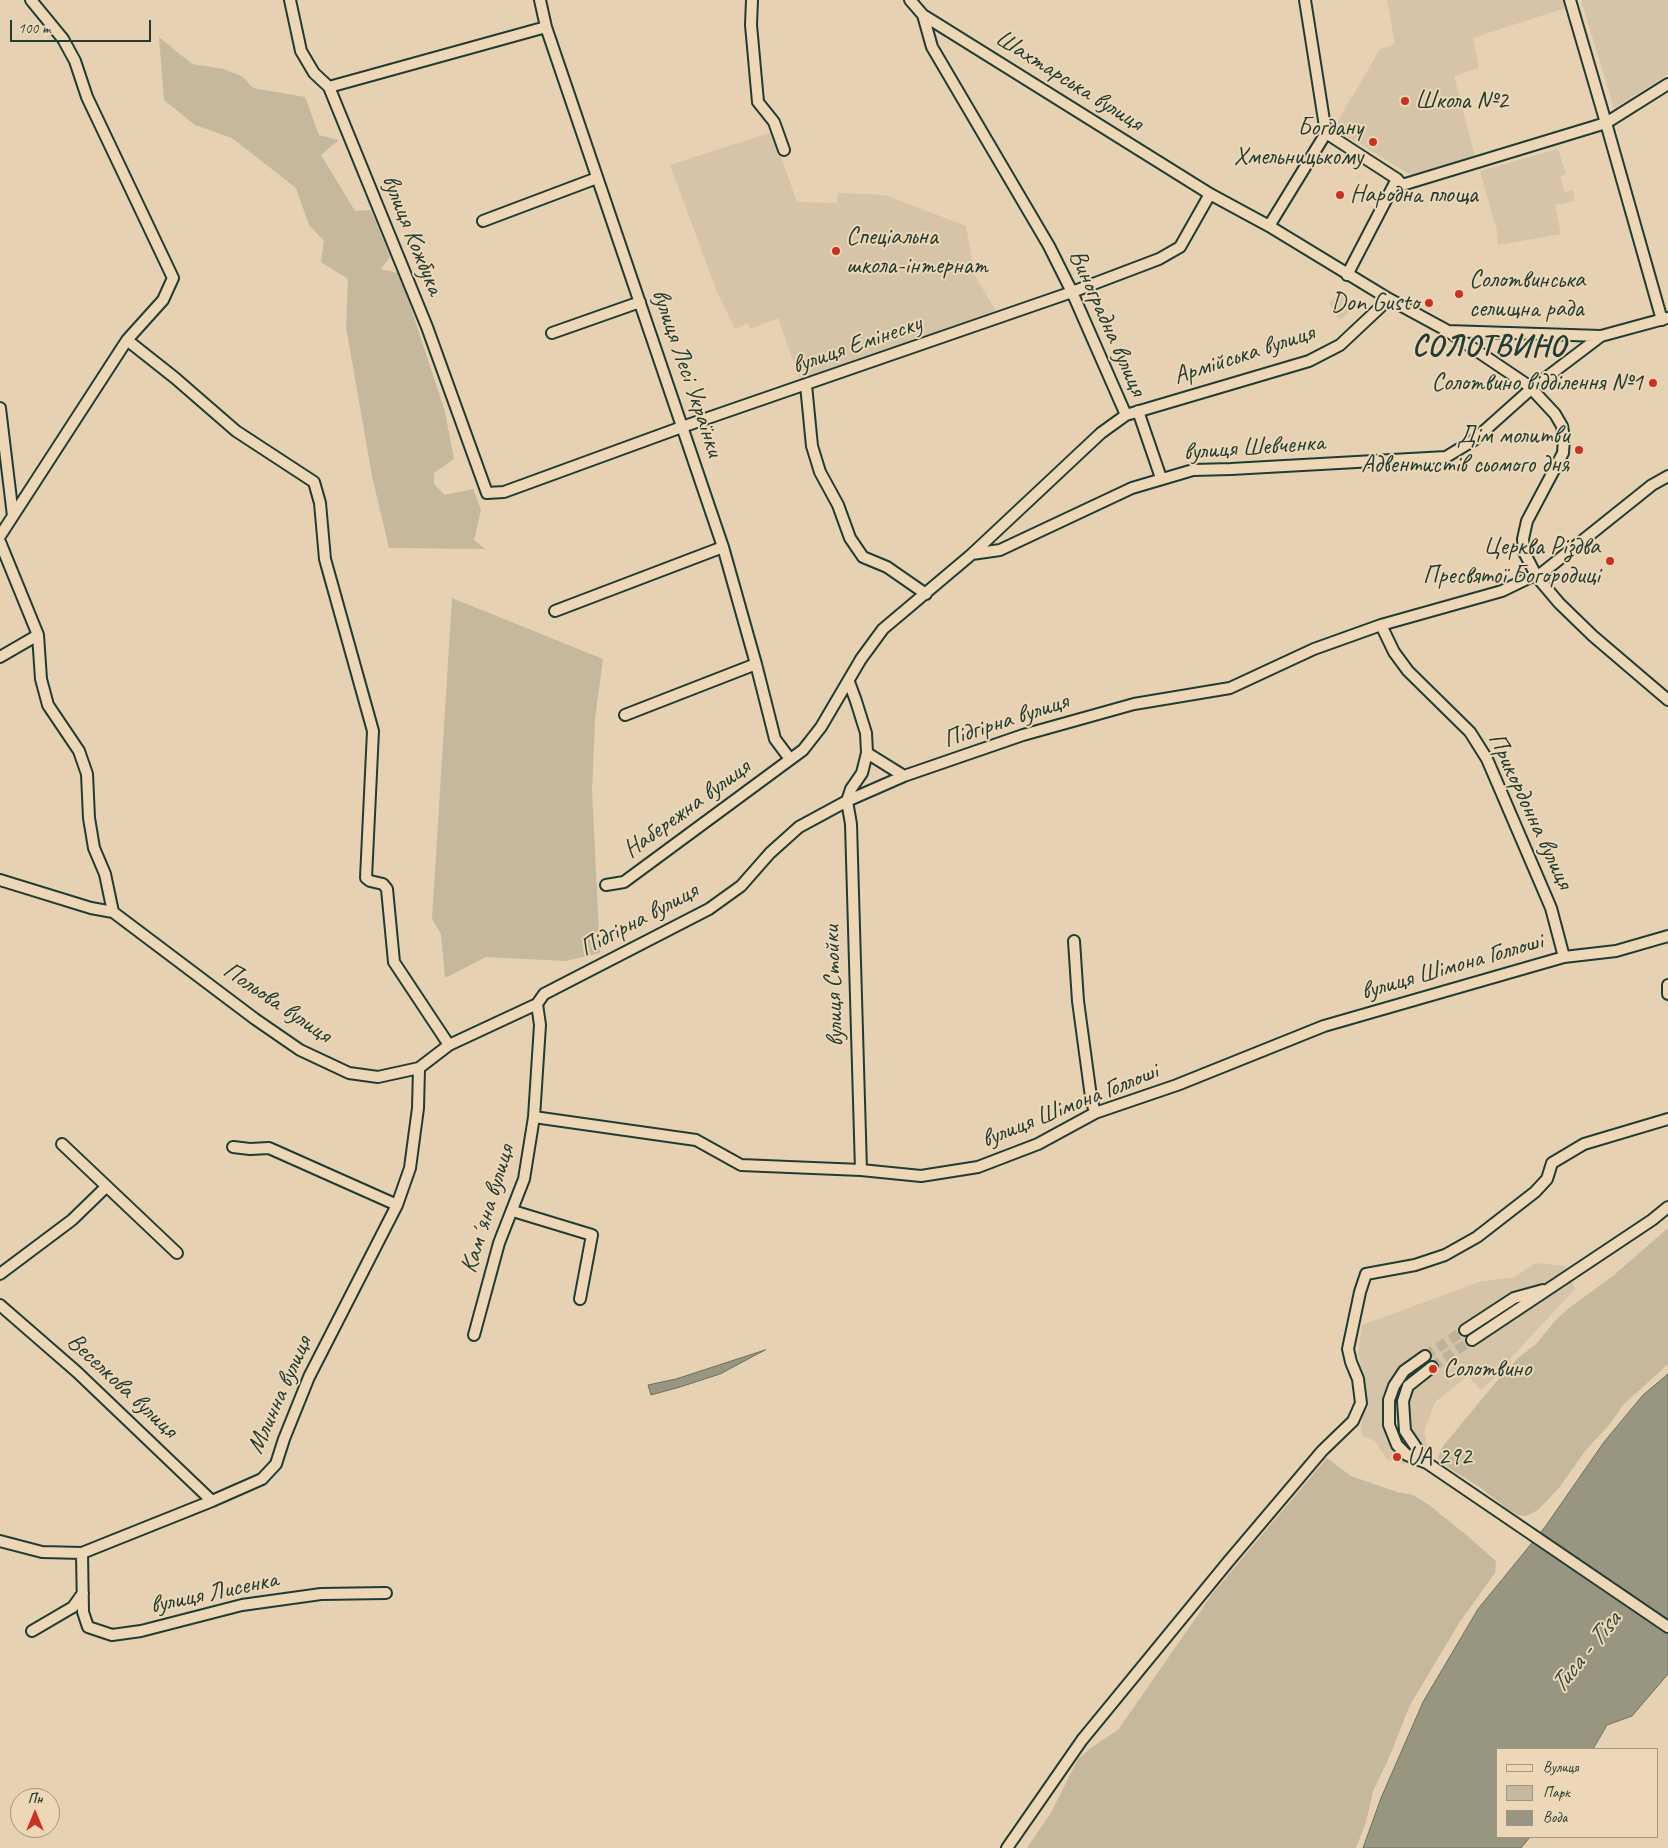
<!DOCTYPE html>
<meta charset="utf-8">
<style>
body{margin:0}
#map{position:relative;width:1668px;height:1848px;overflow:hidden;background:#e6d1b2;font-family:Caveat,sans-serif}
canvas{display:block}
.legend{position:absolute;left:1496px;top:1748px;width:162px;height:90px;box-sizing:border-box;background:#eed7b7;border:1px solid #9b9983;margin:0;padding:6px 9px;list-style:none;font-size:15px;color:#1f3d34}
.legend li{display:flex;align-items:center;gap:10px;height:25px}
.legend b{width:25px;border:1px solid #9b9983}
.north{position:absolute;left:10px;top:1788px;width:50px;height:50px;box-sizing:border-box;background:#eed7b7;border:1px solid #9b9983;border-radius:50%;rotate:0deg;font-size:14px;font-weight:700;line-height:20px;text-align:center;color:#1f3d34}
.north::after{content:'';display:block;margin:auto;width:18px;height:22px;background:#c8321e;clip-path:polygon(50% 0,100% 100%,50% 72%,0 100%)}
.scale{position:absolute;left:10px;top:20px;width:141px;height:22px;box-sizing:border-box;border:2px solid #1f3d34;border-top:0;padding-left:6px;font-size:15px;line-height:18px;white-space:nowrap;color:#1f3d34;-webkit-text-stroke:4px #eed7b7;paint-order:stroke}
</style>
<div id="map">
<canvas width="1668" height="1848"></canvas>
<ul class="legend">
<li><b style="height:6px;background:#eed7b7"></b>Вулиця</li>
<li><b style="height:14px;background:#c5b89d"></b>Парк</li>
<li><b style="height:14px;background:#989680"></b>Вода</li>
</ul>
<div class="north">Пн</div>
<div class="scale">100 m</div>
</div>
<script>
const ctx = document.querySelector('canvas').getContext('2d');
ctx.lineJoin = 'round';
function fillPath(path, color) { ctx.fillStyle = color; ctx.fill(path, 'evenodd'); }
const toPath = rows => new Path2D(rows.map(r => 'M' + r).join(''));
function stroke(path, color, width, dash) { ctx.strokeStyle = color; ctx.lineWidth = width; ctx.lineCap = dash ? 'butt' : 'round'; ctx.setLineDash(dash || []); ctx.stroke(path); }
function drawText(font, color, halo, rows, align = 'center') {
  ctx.font = font + ' Caveat,sans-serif'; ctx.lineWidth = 4; ctx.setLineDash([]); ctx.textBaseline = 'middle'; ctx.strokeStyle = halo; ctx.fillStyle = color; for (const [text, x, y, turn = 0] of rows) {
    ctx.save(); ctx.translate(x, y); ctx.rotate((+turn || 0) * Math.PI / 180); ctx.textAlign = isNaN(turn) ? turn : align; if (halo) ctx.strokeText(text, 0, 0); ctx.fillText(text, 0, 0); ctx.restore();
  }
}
const built = toPath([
 [1387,0,1563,0,1565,8,1473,38,1479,68,1454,76,1475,157,1414,177,1334,128,1380,49,1395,44],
 [1581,0,1668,0,1668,74,1614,108],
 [772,132,797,202,837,203,838,193,885,195,966,226,975,276,996,311,800,380,778,318,750,329,748,323,735,329,717,292,670,165],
 [1558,149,1566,174,1560,177,1565,192,1573,190,1575,201,1555,205,1561,234,1498,245,1497,231,1480,171],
 [1340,293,1357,305,1340,320,1329,303],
 [1536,1263,1565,1266,1575,1289,1510,1359,1512,1362,1481,1390,1468,1376,1435,1402,1424,1432,1430,1458,1423,1469,1387,1459,1375,1441,1361,1435,1364,1384,1358,1352,1362,1325,1479,1282,1514,1277]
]);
const green = toPath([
 [159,37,192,64,223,69,242,76,253,88,305,97,319,135,339,140,321,155,355,211,371,210,390,257,381,269,398,273,408,299,445,412,454,459,434,473,434,484,445,495,473,489,481,510,474,540,485,549,389,548,372,476,346,327,348,279,321,262,324,241,309,225,296,188,232,138,195,125,164,100],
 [452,598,603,659,595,719,592,790,600,953,565,961,486,957,445,978,441,934,432,919],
 [1668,1228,1668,1364,1623,1405,1610,1424,1585,1451,1559,1488,1538,1510,1526,1516,1518,1515,1509,1510,1481,1488,1449,1468,1438,1458,1443,1446,1502,1375,1518,1358,1536,1344,1555,1321,1569,1308,1613,1276],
 [1327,1458,1351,1476,1397,1492,1413,1495,1429,1505,1470,1538,1496,1561,1495,1573,1459,1623,1410,1705,1388,1760,1373,1791,1366,1822,1356,1848,1027,1848,1052,1811,1078,1759,1092,1747,1118,1730,1213,1593]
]);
const water = toPath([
 [765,1350,720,1374,680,1387,651,1395,648,1385,676,1379,765,1350],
 [1668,1374,1668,1674,1632,1716,1607,1725,1593,1749,1497,1749,1497,1837,1530,1837,1521,1848,1363,1848,1381,1798,1423,1702,1478,1609,1545,1527,1604,1442,1643,1395,1668,1374]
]);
const pier = toPath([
 [1538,1531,1668,1619,1668,1635,1530,1541]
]);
const minorTunnel = toPath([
 [1425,1356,1465,1330],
 [1432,1367,1472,1340]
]);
const minor = toPath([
 [290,0,301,51,314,73,329,87,427,327,487,493,504,492,682,427,1072,292,1159,259,1180,247,1210,194],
 [540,0,546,27,723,547,756,664,775,739,790,759],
 [752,0,751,25,758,102,774,122,784,150],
 [910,0,923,15,1210,194,1269,226,1389,299,1446,330,1529,386,1555,414,1562,426,1564,438,1563,453,1527,521,1523,539,1524,552,1537,577,1559,603,1593,636,1668,700],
 [1305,0,1326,133],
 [1570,0,1606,123,1662,320],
 [329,87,546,27],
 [1397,179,1402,185,1606,123,1668,84],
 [483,221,597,178],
 [1269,226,1326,133,1397,179,1347,275],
 [1447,331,1601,336,1667,318],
 [552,333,640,302],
 [127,340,175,378,236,431,314,482,320,503,325,559,373,731,366,878,370,881,383,884,387,889,394,962,449,1045],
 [806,385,812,446,820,472,838,505,850,538,863,557,887,567,926,594],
 [0,408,13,516],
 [1138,411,1161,478],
 [1126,415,1309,361,1340,345,1389,299],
 [0,536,127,340,163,300,173,278,87,97,75,61,63,39,31,0],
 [0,542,38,635,41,679,48,705,79,751,87,774,89,818,94,848,105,874,113,912],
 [972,554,1000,550,1132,488,1193,470,1231,469,1446,457,1474,440,1531,389,1601,336],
 [1537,577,1652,485,1668,476],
 [555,611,723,547],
 [1381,625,1394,652,1408,671,1470,732,1487,759,1551,908,1564,957],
 [0,657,38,635],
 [849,682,856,701,866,733,867,753,862,773,851,789,847,801,851,824,861,1170],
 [625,715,756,664],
 [867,753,904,776],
 [0,880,91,908,113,912,255,1019,300,1050,349,1073,378,1077,419,1068,449,1045,537,1004],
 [606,885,624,882,803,750,821,727,861,659,883,629,972,554,1101,433,1126,415,1072,292,1049,246,932,47,923,15],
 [1074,941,1078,1001,1091,1097,1095,1113],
 [1668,985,1668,994],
 [537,1004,544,994,709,909,741,886,770,853,799,827,847,801,904,776,1023,735,1134,704,1230,688,1314,649,1381,625,1502,591,1535,575],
 [534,1117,696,1140,741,1165,861,1170,921,1176,978,1167,1038,1144,1095,1113,1177,1085,1324,1026,1564,957,1616,951,1668,936],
 [62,1144,177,1253],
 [233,1147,250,1149,269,1148,397,1205],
 [513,1211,592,1235,580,1299],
 [0,1274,72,1220,106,1187],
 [0,1305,77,1372,212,1501],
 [1465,1330,1514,1298,1543,1290],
 [474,1335,499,1243,524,1179,534,1117,540,1025,537,1004],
 [1472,1340,1652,1220,1668,1207],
 [1425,1356,1404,1371,1394,1386,1389,1400,1389,1425,1397,1445,1407,1455,1427,1463,1668,1627],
 [1426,1462,1405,1431,1403,1401,1408,1386,1432,1367],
 [0,1541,42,1552,82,1553,212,1501,262,1479,276,1464,284,1439,309,1377,397,1205,410,1168,418,1108,419,1068],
 [82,1553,83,1612,88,1627,112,1635,141,1631,242,1605,321,1594,386,1593],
 [32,1631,73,1607,83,1593],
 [1007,1848,1082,1740,1228,1562,1322,1451,1353,1421,1361,1403,1358,1379,1351,1362,1348,1349,1360,1292,1366,1274,1415,1265,1445,1255,1477,1237,1535,1192,1547,1179,1552,1163,1584,1144,1668,1119]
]);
const markers = [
 [1405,101,5,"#c8321e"],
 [1373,142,5,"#c8321e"],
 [1340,195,5,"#c8321e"],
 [836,251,5,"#c8321e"],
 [1459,294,5,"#c8321e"],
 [1429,303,5,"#c8321e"],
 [1653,383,5,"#c8321e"],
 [1579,450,5,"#c8321e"],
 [1610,561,5,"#c8321e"],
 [1433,1369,5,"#c8321e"],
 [1397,1457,5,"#c8321e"]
];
const streetNames = [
 ["Шахтарська вулиця",1069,81,32],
 ["вулиця Кожбука",412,235,68],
 ["Виноградна вулиця",1107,323,66],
 ["вулиця Емінеску",857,345,-19],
 ["Армійська вулиця",1244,355,-18],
 ["вулиця Лесі Українки",687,373,71],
 ["вулиця Шевченка",1254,448,-4],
 ["Підгірна вулиця",1006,721,-18],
 ["Набережна вулиця",687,809,-36],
 ["Прикордонна вулиця",1530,811,65],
 ["Підгірна вулиця",639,920,-28],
 ["вулиця Шімона Голлоші",1452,967,-16],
 ["вулиця Стойки",834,986,-92],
 ["Польова вулиця",277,1003,34],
 ["вулиця Шімона Голлоші",1070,1106,-22],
 ["Камʼяна вулиця",488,1209,-73],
 ["Веселкова вулиця",122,1386,43],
 ["Млинна вулиця",280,1395,-66],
 ["вулиця Лисенка",214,1593,-12]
];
const poiNames = [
 ["Школа №2",1415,101],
 ["Богдану",1363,128,"right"],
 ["Хмельницькому",1363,157,"right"],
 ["Народна площа",1350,195],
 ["Спеціальна",846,237],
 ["школа-інтернат",846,266],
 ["Солотвинська",1469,280],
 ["селищна рада",1469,309],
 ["Don Gusto",1419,303,"right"],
 ["Солотвино відділення №1",1643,383,"right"],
 ["Дім молитви",1569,436,"right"],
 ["Адвентистів сьомого дня",1569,465,"right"],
 ["Церква Різдва",1600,547,"right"],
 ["Пресвятої Богородиці",1600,576,"right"],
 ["Солотвино",1443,1369],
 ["UA 292",1407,1457]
];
const waterNames = [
 ["Тиса - Tisa",1586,1653,-51]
];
const districtNames = [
 ["СОЛОТВИНО",1489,347]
];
fillPath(built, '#d6c4a8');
fillPath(green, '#c5b89d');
fillPath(water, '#989680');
stroke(water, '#687262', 1);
fillPath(pier, '#e6d1b2');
stroke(minorTunnel, '#beb399', 10, [10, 5]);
stroke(minor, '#1f3d34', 14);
stroke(minor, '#eed7b7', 10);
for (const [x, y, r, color] of markers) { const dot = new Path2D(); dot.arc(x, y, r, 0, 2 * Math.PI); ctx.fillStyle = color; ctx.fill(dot); stroke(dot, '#eed7b7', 2); }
drawText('25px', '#1f3d34', '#eed7b7', streetNames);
drawText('25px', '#1f3d34', '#eed7b7', poiNames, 'left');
drawText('italic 26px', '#314a3f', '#eed7b7', waterNames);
ctx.letterSpacing = '1px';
drawText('bold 30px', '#1f3d34', '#eed7b7', districtNames);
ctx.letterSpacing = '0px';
</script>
